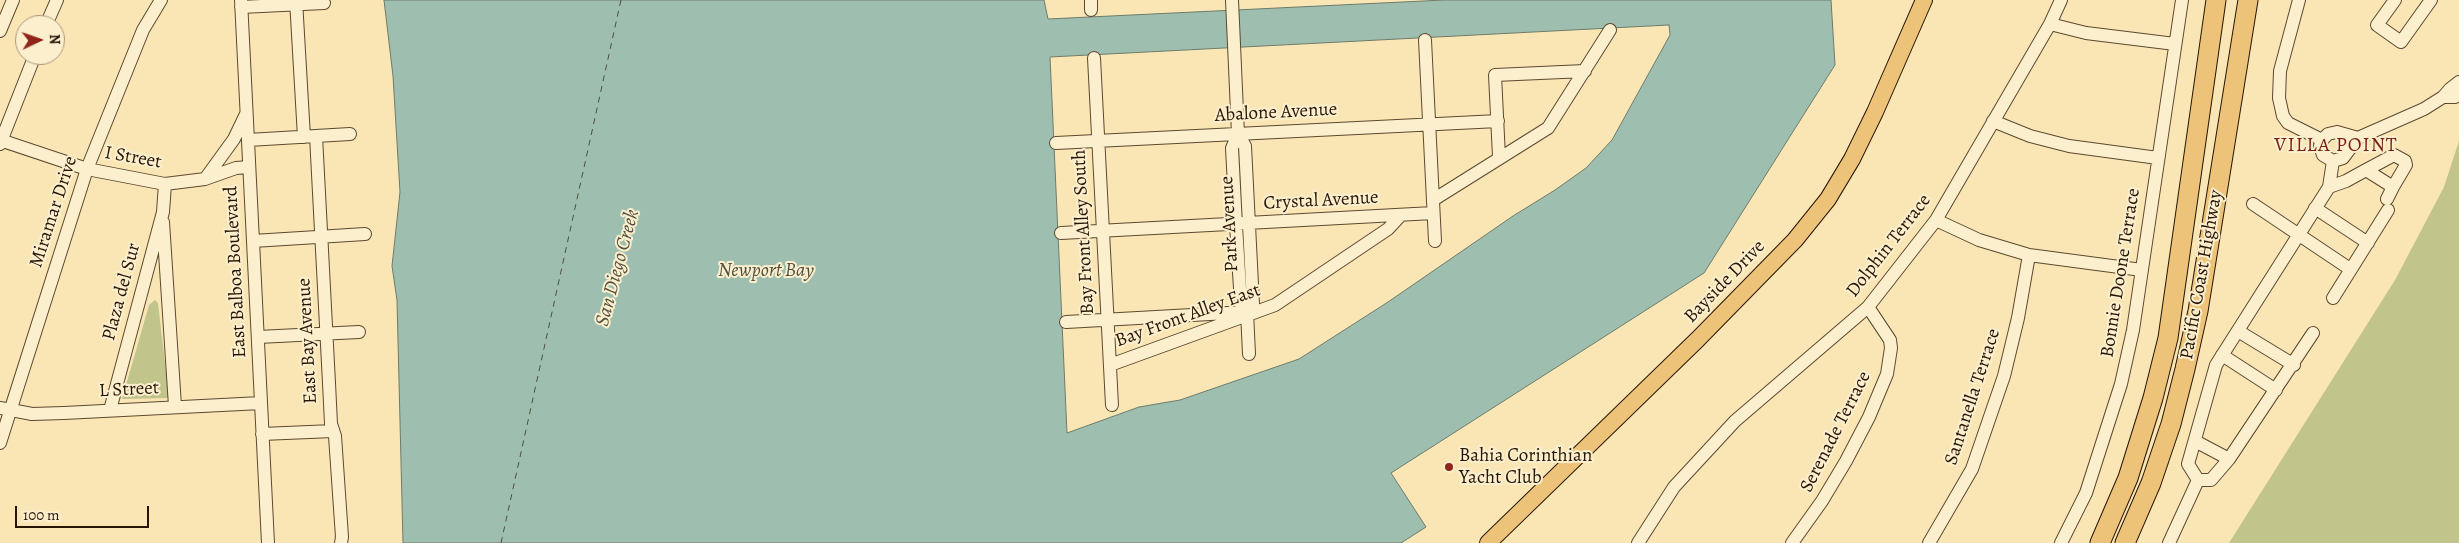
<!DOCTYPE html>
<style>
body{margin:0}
#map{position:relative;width:2459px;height:543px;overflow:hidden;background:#fae6b4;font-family:Alegreya,serif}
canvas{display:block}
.north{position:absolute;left:15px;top:15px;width:50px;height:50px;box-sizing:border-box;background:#fcefce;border:1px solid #a7987d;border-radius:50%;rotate:87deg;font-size:14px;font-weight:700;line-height:20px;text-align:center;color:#271504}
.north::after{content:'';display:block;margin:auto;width:18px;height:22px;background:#8f2418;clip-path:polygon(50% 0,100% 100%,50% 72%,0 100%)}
.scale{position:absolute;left:15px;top:506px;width:134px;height:22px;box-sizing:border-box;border:2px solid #271504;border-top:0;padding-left:6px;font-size:15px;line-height:18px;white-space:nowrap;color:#271504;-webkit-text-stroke:4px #fcefce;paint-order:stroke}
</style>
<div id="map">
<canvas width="2459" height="543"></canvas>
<div class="north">N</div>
<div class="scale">100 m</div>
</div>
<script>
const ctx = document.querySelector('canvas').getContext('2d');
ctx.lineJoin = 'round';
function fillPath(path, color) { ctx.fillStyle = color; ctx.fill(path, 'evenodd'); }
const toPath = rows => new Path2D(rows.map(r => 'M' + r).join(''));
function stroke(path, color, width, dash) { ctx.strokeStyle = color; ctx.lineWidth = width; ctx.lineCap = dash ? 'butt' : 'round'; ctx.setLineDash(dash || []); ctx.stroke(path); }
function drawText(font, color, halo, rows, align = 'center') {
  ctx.font = font + ' Alegreya,serif'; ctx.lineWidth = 4; ctx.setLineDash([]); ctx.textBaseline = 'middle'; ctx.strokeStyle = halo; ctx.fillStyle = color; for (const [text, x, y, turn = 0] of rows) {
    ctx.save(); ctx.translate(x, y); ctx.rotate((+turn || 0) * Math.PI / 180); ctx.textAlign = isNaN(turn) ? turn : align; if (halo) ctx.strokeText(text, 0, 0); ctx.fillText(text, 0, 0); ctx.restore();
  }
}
const green = toPath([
 [2459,141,2459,543,2229,543,2395,280,2444,187],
 [155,300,158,303,169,398,122,399,149,305]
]);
const water = toPath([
 [384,0,1044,0,1048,19,1444,0,1831,0,1835,65,1704,273,1391,473,1426,527,1401,543,403,543,397,300,392,266,400,192,393,76,384,0],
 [1669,25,1670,35,1612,140,1586,168,1555,190,1513,216,1388,302,1299,359,1180,400,1139,407,1067,433,1050,57,1669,25]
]);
const ferry = toPath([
 [501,543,621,0]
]);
const minor = toPath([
 [241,0,268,543],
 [296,0,304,137],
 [1091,0,1091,10],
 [1232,0,1238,134,1232,148,1236,225,1241,304,1247,312,1249,354],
 [2299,0,2280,71,2279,98,2283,116,2288,123,2322,140],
 [2395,0,2377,25,2401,42,2431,0],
 [241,7,324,3],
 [2050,24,2086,33,2175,44],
 [46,25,57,0],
 [0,31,13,0],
 [1425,40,1435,241],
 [1094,58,1112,405],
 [2459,82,2450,89,2443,97,2455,97,2459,94],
 [1993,121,2030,136,2069,146,2158,158],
 [2337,132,2358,138,2343,158,2333,161,2323,155,2320,146,2322,140,2328,134,2337,132],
 [1238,134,1245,146,1253,304,1247,312],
 [316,136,329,383,331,424,335,436,342,537,341,543],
 [2358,138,2424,109,2443,97],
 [0,140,87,169,165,184,205,179,236,168,249,167],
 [248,140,350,134],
 [1056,143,1498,121],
 [0,144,35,55],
 [1499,157,1495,75,1585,71],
 [2366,170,2394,155,2405,161,2406,165,2393,187],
 [205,179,234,139,246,114],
 [2329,187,2346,181,2366,170,2393,187,2387,199],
 [1433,200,1548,128,1610,30],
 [2253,204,2350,269],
 [2315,208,2368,243],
 [1936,220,1979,240,2029,255,2142,270],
 [163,222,175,406],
 [1061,233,1433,213],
 [253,241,365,234],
 [2333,298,2388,210],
 [1066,322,1246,312],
 [2238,331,2294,365],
 [258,337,359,332],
 [2222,355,2276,390],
 [1110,365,1275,305,1388,229,1401,215],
 [0,408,32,414,64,413,261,403],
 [110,410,163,212,165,184],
 [262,434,333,431],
 [2195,441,2229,459],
 [0,443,87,169,143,30,161,0],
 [2198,480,2188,464,2216,365,2329,187,2333,161],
 [1638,543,1674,487,1735,421,1868,307,1936,220,2050,24,2061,0],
 [1792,543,1822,501,1846,461,1869,417,1887,374,1891,348,1890,340,1868,307],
 [1929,543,1972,469,2004,376,2018,318,2029,255],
 [2061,543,2086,493,2121,384,2133,330,2182,0],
 [2169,543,2198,480,2211,480,2229,459,2313,333]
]);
const major = toPath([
 [1488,543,1698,339,1795,240,1828,199,1852,159,1875,112,1924,0]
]);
const highway = toPath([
 [2100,543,2128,478,2153,398,2168,338,2216,0],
 [2125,543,2151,483,2171,424,2185,369,2198,311,2248,0]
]);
const markers = [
 [1449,467,5,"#8f2418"]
];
const streetNames = [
 ["Abalone Avenue",1276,113,-3],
 ["I Street",133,158,10],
 ["Crystal Avenue",1321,201,-3],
 ["Miramar Drive",54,212,-72],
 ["Park Avenue",1230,224,-93],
 ["Bay Front Alley South",1084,232,-93],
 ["Dolphin Terrace",1889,246,-52],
 ["East Balboa Boulevard",236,272,-93],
 ["Bonnie Doone Terrace",2121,273,-81],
 ["Pacific Coast Highway",2202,275,-80],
 ["Bayside Drive",1725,282,-46],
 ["Plaza del Sur",122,292,-75],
 ["Bay Front Alley East",1188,316,-20],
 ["East Bay Avenue",308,341,-93],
 ["L Street",129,390,-3],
 ["Santanella Terrace",1973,397,-72],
 ["Serenade Terrace",1836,432,-63]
];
const poiNames = [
 ["Bahia Corinthian",1459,456],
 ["Yacht Club",1459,478]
];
const neighbourhoodNames = [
 ["VILLA POINT",2336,146]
];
const waterNames = [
 ["San Diego Creek",618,268,-75],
 ["Newport Bay",766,271]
];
fillPath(green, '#c1c48b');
fillPath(water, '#9ebfaf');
stroke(water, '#6e7b6b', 1);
stroke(ferry, '#515040', 1, [6, 5]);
stroke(minor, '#5c4930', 14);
stroke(major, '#271504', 18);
stroke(highway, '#271504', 21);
stroke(minor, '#fcefce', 12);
stroke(major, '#edc37a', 16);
stroke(highway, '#edc37a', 19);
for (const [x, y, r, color] of markers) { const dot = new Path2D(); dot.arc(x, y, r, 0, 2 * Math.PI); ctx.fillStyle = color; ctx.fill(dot); stroke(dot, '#fcefce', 2); }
drawText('19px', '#271504', '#fcefce', streetNames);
drawText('19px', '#271504', '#fcefce', poiNames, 'left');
ctx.letterSpacing = '1px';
drawText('20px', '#7a1f14', '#fcefce', neighbourhoodNames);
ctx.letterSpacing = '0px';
drawText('italic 20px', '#515040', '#fcefce', waterNames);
</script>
